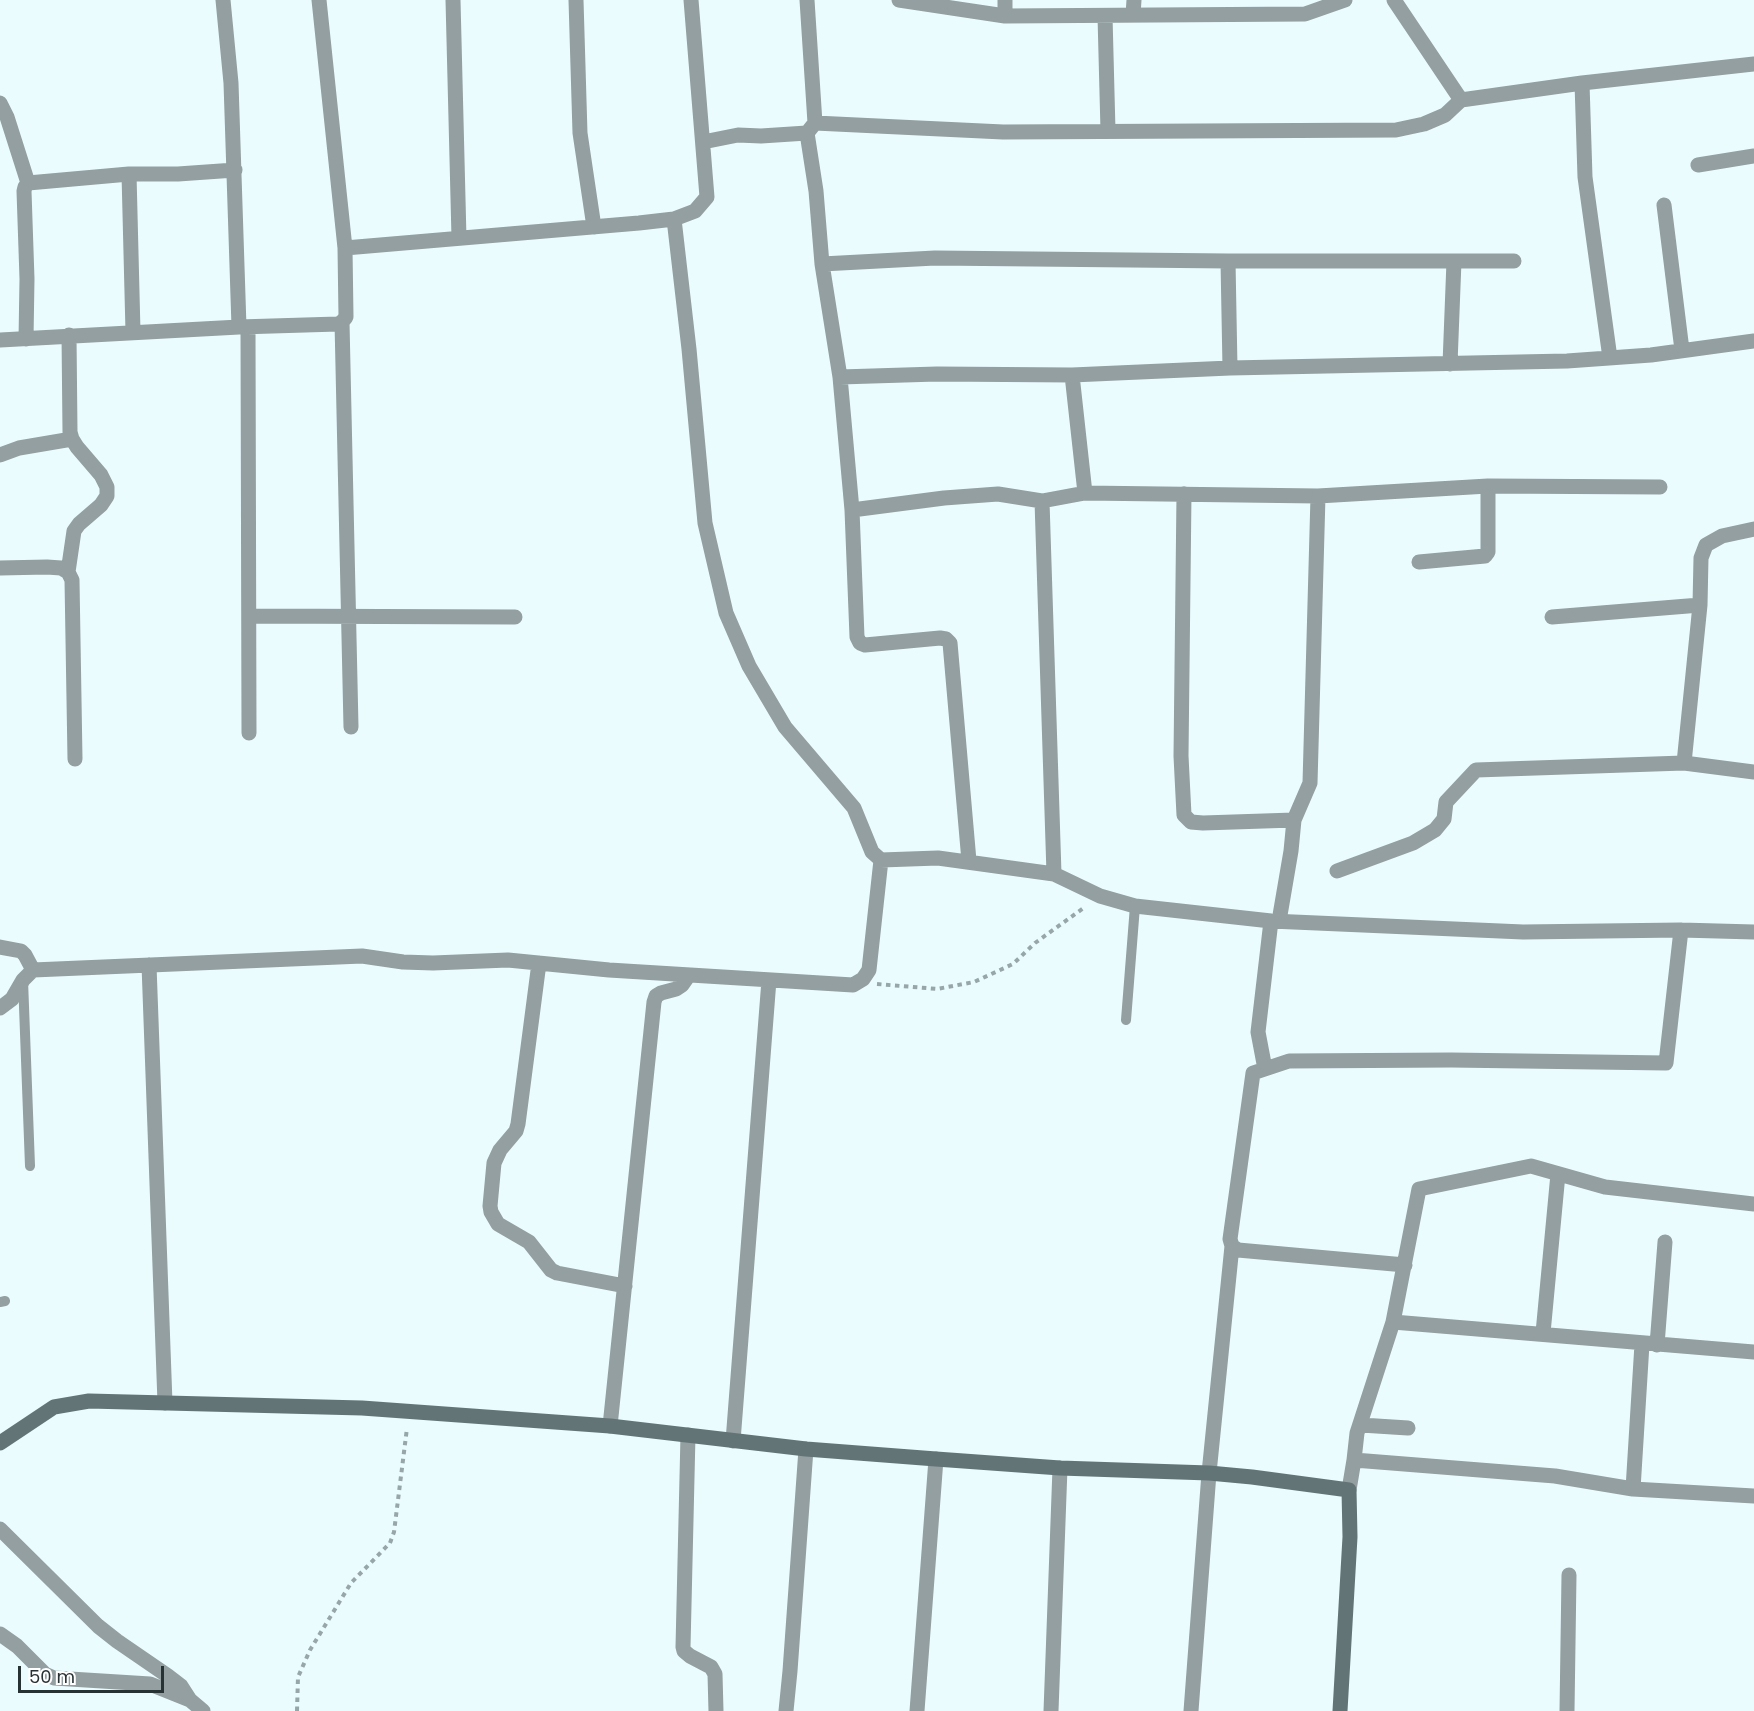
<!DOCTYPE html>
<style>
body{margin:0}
#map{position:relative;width:1754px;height:1711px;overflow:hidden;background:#ebfcff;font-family:Poppins,sans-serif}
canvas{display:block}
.scale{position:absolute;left:18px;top:1666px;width:146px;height:27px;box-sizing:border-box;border:3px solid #273234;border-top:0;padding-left:8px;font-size:18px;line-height:21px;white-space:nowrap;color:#273234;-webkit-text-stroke:4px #fff;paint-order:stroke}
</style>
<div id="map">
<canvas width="1754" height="1711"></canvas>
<div class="scale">50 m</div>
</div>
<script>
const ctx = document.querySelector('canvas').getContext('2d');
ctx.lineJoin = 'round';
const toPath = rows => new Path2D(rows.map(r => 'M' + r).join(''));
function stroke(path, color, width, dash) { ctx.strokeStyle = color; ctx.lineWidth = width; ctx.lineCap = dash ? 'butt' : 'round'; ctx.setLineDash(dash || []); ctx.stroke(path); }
const path = toPath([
 [877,984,937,989,974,982,1013,964,1035,943,1085,907],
 [297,1711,298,1677,310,1650,351,1583,390,1543,394,1532,407,1428]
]);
const lane = toPath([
 [23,980,30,1166],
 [1126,1020,1135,906],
 [0,1302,5,1301]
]);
const street = toPath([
 [223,0,231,83,239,327],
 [453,0,459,238],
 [576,0,580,133,594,227],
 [807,0,815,123,807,133,816,191,822,264,840,377,852,510,857,637,860,643,865,645,940,638,946,639,950,643,969,861],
 [899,0,1005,16,1305,14,1345,0],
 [1394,0,1461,100],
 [1133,15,1134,0],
 [1005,16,1005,0],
 [1105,16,1108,131],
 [1582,83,1585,177,1610,358],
 [0,103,7,117,28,183,25,187,24,191,27,279,26,339],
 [815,123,1003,132,1396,130,1424,124,1445,115,1461,100,1582,83,1754,64],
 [703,142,738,135,761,136,807,133],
 [1698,165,1754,156],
 [129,174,133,332],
 [28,183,129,174,178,174,235,170],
 [1664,205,1682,350],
 [674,219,689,349,705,523,726,613,749,666,785,727,854,808,872,852,881,860,938,858,1054,874,1100,896,1135,906,1271,921,1523,932,1681,930,1754,932],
 [345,248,639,223,674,219,695,211,707,197,691,0],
 [1228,261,1230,368],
 [822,264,935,258,1228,261,1514,261],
 [342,322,351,727],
 [248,327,249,733],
 [0,340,239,327,338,324,342,322,346,317,345,248,319,0],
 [1450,364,1454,261],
 [1072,375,1085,493],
 [840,377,937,374,1072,375,1230,368,1567,361,1651,355,1754,341],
 [0,455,19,448,72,439],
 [1184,494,1181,756,1184,815,1191,822,1203,823,1294,820],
 [1042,501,1054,874],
 [852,510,944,498,998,494,1042,501,1085,493,1318,496,1488,486,1660,487],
 [1419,562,1485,556,1488,552,1488,486],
 [0,568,47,567,61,568,68,572,72,580,75,759],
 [68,572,74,531,79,524,101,505,107,496,107,487,101,475,77,447,72,439,70,432,69,335],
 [249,616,515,617],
 [1552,617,1700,605],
 [1684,763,1700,605,1701,558,1706,545,1722,536,1754,529],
 [1337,871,1413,843,1435,830,1444,819,1446,802,1476,770,1684,763,1754,772],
 [1279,921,1291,851,1294,820,1310,783,1318,496],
 [0,947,21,951,25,955,33,970],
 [539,963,518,1124,516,1131,500,1150,494,1163,490,1206,491,1212,498,1224,529,1242,551,1270,557,1273,625,1286],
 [149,965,165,1403],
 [0,1008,12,999,23,980,33,970,362,956,403,962,433,963,508,960,609,970,853,985,863,979,869,970,881,860],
 [1265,1069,1258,1032,1271,921],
 [1754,1204,1605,1187,1531,1166,1419,1189,1393,1322,1754,1352],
 [1405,1265,1238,1250,1232,1246,1230,1239,1253,1073,1289,1061,1451,1060,1666,1063,1681,930],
 [1393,1322,1357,1433,1354,1460,1555,1476,1633,1489,1754,1496],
 [1543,1333,1558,1174],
 [1657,1345,1665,1242],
 [1361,1425,1408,1428],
 [610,1426,654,1002,656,996,661,993,676,989,682,985,689,975],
 [688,1435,683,1647,684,1651,690,1656,711,1667,715,1674,716,1711],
 [733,1441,769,980],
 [1633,1489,1642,1344],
 [1349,1490,1354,1460],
 [0,1529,98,1626,117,1641,168,1676,181,1686,190,1700],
 [0,1634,17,1646,45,1674,54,1678,150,1684,190,1700,203,1711],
 [786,1711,790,1671,806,1449],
 [917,1711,936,1459],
 [1051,1711,1060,1468],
 [1191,1711,1209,1473,1232,1246],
 [1567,1711,1569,1575]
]);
const secondary = toPath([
 [0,1443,54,1407,89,1401,362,1408,610,1426,806,1449,936,1459,1060,1468,1209,1473,1252,1477,1349,1490,1350,1537,1340,1711]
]);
stroke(path, '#97a6a8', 4, [4.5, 4.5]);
stroke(lane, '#939fa1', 10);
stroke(street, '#939fa1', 15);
stroke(secondary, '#637477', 15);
</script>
